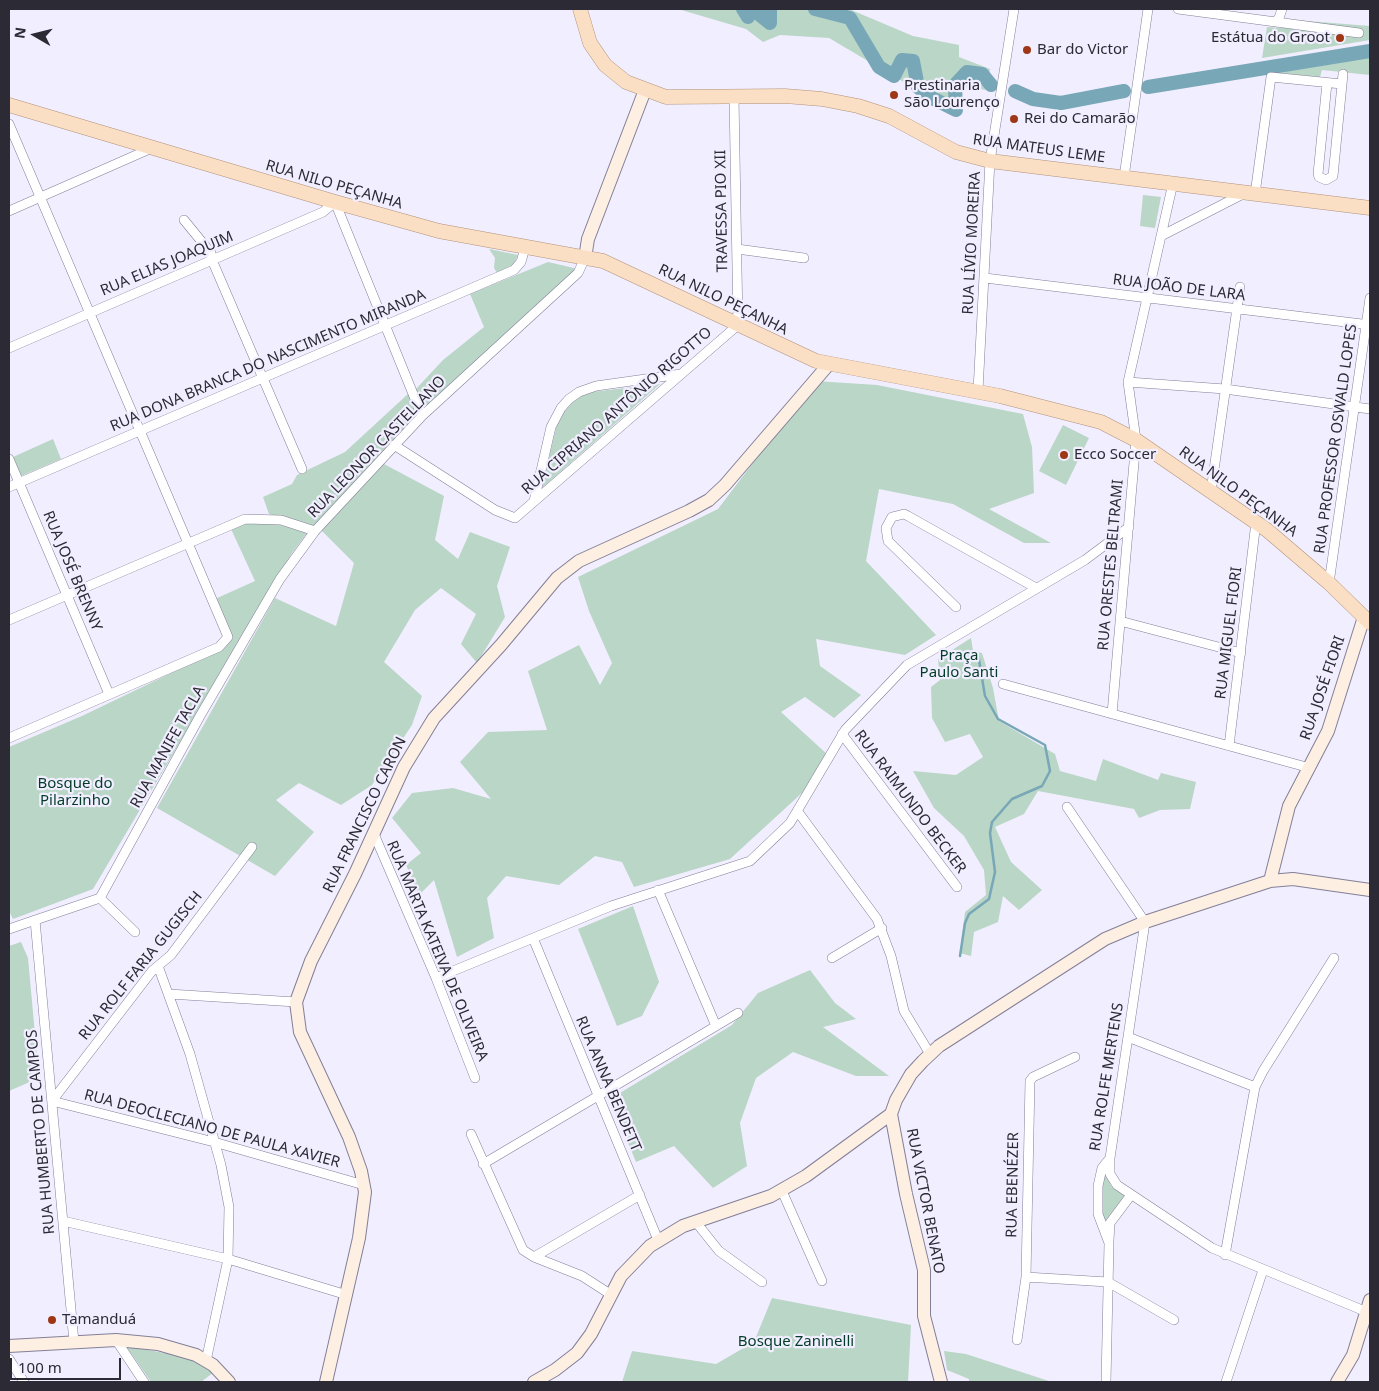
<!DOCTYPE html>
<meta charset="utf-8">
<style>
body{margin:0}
#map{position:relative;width:1379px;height:1391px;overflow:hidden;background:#f1eeff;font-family:"Noto Sans",sans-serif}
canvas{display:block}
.frame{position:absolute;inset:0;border:10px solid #2c2a34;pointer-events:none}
.north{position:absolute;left:10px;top:10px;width:50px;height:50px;-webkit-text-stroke:4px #f1eeff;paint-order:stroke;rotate:278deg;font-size:14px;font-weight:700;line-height:20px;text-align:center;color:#2c2a34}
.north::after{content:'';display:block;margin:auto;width:18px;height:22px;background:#2c2a34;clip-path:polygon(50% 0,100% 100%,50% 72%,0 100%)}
.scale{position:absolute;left:10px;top:1358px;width:111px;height:22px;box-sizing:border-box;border:2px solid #2c2a34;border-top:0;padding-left:6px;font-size:15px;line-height:18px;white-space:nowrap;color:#2c2a34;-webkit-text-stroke:4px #f1eeff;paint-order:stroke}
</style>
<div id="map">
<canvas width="1379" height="1391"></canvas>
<div class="frame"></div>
<div class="north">N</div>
<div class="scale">100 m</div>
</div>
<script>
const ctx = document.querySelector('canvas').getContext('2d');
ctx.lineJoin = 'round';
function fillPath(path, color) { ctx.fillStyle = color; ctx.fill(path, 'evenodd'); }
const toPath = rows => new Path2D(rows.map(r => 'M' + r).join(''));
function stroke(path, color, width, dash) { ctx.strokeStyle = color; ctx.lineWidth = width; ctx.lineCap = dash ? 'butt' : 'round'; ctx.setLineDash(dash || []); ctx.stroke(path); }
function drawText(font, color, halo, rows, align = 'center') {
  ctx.font = font + ' "Noto Sans",sans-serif'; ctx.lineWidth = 4.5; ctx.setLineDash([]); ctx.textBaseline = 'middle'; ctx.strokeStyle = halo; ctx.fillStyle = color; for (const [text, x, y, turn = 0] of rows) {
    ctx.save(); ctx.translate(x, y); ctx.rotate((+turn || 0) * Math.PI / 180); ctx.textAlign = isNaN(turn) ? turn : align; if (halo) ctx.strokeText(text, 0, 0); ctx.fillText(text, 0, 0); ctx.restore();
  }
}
const green = toPath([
 [678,9,849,9,913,36,959,45,959,57,990,69,987,90,963,87,958,114,829,38,780,35,763,42,746,29],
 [1283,19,1370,26,1370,40,1262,58,1267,27,1281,28],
 [1370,56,1370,75,1322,70,1320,77,1268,72],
 [1143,195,1161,197,1155,228,1140,226],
 [489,249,518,255,514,264,497,273,494,268,495,258],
 [548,262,578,269,425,409,416,389,443,360,484,327,470,294],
 [815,381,877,385,1023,414,1032,447,1034,493,989,509,1051,543,1024,543,953,504,879,489,866,561,936,635,905,655,816,639,820,666,861,695,834,718,805,697,781,712,828,755,803,792,730,859,634,887,622,862,595,856,559,885,506,876,487,898,494,938,457,957,434,880,419,895,406,865,421,853,392,818,412,793,453,788,491,799,460,762,488,732,547,730,528,671,579,645,600,685,612,663,589,611,578,577,718,509],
 [660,384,542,488,557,424,561,415,577,398,591,392],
 [409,393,418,415,314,526,269,514,263,497,292,484,297,475,345,452],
 [1063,425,1089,438,1066,485,1039,471],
 [53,439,61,459,21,476,13,457],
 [384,464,444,496,435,540,458,559,470,532,510,547,497,586,505,617,477,663,461,644,476,614,441,588,415,610,384,662,422,696,412,725,372,785,341,805,299,783,276,800,314,832,275,876,157,808,275,598,336,626,354,563,320,529],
 [247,523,274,523,307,533,292,553,93,889,13,919,9,911,9,747,82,716,219,650,231,639,215,599,255,581,231,529],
 [971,638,973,651,982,653,993,688,999,721,1055,754,1060,771,1096,781,1103,759,1158,780,1161,773,1196,782,1190,809,1160,810,1139,818,1134,809,1038,791,1024,814,995,827,1011,862,1042,890,1019,910,1003,896,998,922,974,932,971,956,960,953,965,912,986,895,984,870,964,836,934,808,913,771,956,775,983,757,970,734,945,742,932,718,931,687,940,680,938,659],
 [633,906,659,982,642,1016,617,1026,578,929],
 [21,942,28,958,39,1078,9,1091,9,946],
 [810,970,835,1003,856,1019,823,1027,889,1076,856,1076,793,1052,756,1078,740,1123,747,1166,713,1188,674,1146,636,1162,610,1099,732,1025,758,993],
 [1106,1171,1111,1186,1125,1196,1108,1218,1105,1229,1100,1209,1103,1173],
 [772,1298,911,1325,908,1382,622,1382,632,1351,716,1364,754,1342],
 [126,1346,181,1356,199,1363,214,1372,201,1382,151,1382],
 [944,1351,966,1354,1052,1382,969,1382,969,1379,947,1370]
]);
const stream = toPath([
 [960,956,965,923,969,914,989,899,995,872,990,833,992,822,1012,799,1042,786,1050,771,1045,745,998,719,985,696,978,654]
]);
const river = toPath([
 [743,9,748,17,747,9],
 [760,9,760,15,770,23,770,9],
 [815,9,850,18,879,67,894,76,902,60,913,61,918,87,928,96,956,110,955,85,967,72,982,74,991,85],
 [1148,87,1370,51],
 [1015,91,1033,99,1061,103,1124,91]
]);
const street = toPath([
 [1178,9,1359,33],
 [1276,21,1279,18,1282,9],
 [1327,83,1318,174,1319,177,1326,180,1333,176,1343,74],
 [9,124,228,637,219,647,9,738],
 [1124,177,1148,9],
 [1255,194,1271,77,1342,84],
 [9,211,152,148],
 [184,220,211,253,212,260,302,469],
 [1161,236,1243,194],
 [737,249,804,258],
 [985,278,1370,325],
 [9,348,323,212,335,202,422,416],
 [1128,382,1225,389,1370,409],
 [978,391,990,161,1014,9],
 [394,445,495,510,515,518,738,325,734,97],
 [9,459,109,694],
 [9,487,514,270,521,262,525,248],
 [1211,491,1240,287],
 [534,501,551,427,561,408,569,399,579,392,596,386,681,374],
 [1329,583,1370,298],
 [956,607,888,541,886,528,892,517,904,514,908,516,1036,588],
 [9,620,245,519,281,520,315,531,422,416,578,273,585,258],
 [1120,621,1241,653],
 [1003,684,1310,768],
 [1112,714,1136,440,1128,382,1173,183],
 [842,734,957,887],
 [1229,746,1256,522],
 [1067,807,1145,922,1110,1158,1102,1168,1098,1186,1098,1214,1109,1243,1106,1382],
 [798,812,877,919,891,956,904,1011,930,1054],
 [374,834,436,978,475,1078],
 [252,847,171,955,152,971,52,1101,214,1142,364,1185],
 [658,890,716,1026],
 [100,898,135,932],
 [35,920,74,1342],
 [9,929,100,898,200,716,280,579,315,531],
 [533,938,658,1240],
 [832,958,882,928],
 [158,966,190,1054,221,1165,229,1207,228,1259,206,1361],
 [436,978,611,906,750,861,790,823,845,730,907,665,1085,560,1129,527],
 [169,994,296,1002],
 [1128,1037,1255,1087],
 [471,1134,523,1250,534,1257,582,1276,610,1294],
 [1110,1158,1110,1174,1117,1185,1212,1248,1367,1312],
 [483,1164,738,1013],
 [782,1191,822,1281],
 [63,1221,228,1259,347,1295],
 [695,1221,719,1251,762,1282],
 [1109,1240,1110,1223,1131,1195],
 [1225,1255,1255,1087,1263,1071,1334,958],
 [534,1257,640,1195],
 [1026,1277,1108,1282,1174,1320],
 [116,1340,144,1382],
 [1017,1340,1026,1277,1030,1081,1033,1077,1075,1057],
 [9,1359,24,1382],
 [1226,1382,1263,1270]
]);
const secondary = toPath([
 [585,258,588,239,645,90],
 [1270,881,1289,806,1328,731,1364,617],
 [891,1114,906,1194,924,1270,924,1316,941,1382],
 [9,1346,116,1340,158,1344,196,1355,213,1365,229,1382],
 [326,1382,359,1238,365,1192,361,1171,349,1137,300,1032,296,1002,311,961,355,874,404,767,434,718,501,645,557,578,579,561,689,511,709,500,725,485,829,364],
 [534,1382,555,1370,577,1353,591,1334,621,1276,650,1246,683,1226,771,1196,806,1176,891,1114,896,1100,911,1074,923,1061,939,1046,1105,939,1145,922,1270,881,1293,879,1370,890],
 [1337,1382,1353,1355,1370,1300]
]);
const primary = toPath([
 [580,9,590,43,605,65,626,82,666,97,785,96,822,99,858,106,889,116,956,152,990,161,1370,208],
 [9,105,335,202,439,231,603,261,816,361,1000,396,1101,422,1136,440,1267,530,1329,583,1370,623]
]);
const markers = [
 [1340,38,5,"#9e3716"],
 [1027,50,5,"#9e3716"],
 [894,95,5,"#9e3716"],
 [1014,119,5,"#9e3716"],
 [1064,455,5,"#9e3716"],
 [52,1320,5,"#9e3716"]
];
const poiNames = [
 ["Estátua do Groot",1330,38,"right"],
 ["Bar do Victor",1037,50],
 ["Prestinaria",904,86],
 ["São Lourenço",904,103],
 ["Rei do Camarão",1024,119],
 ["Ecco Soccer",1074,455],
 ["Tamanduá",62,1320]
];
const streetNames = [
 ["RUA MATEUS LEME",1039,149,8],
 ["RUA NILO PEÇANHA",334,185,16],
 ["TRAVESSA PIO XII",722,211,-91],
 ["RUA LÍVIO MOREIRA",972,243,-87],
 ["RUA ELIAS JOAQUIM",167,264,-23],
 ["RUA JOÃO DE LARA",1179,288,7],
 ["RUA NILO PEÇANHA",723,300,26],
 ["RUA DONA BRANCA DO NASCIMENTO MIRANDA",268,361,-23],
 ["RUA CIPRIANO ANTÔNIO RIGOTTO",617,411,-41],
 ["RUA PROFESSOR OSWALD LOPES",1336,439,-82],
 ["RUA LEONOR CASTELLANO",377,447,-46],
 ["RUA NILO PEÇANHA",1238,492,36],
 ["RUA ORESTES BELTRAMI",1111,565,-85],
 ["RUA JOSÉ BRENNY",72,571,67],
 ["RUA MIGUEL FIORI",1229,633,-83],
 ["RUA JOSÉ FIORI",1323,688,-71],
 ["RUA MANIFE TACLA",168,747,-61],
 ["RUA RAIMUNDO BECKER",910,802,53],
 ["RUA FRANCISCO CARON",365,815,-64],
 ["RUA MARTA KATEIVA DE OLIVEIRA",437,951,67],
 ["RUA ROLF FARIA GUGISCH",141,966,-51],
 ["RUA ROLFE MERTENS",1107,1077,-81],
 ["RUA ANNA BENDETT",608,1084,67],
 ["RUA DEOCLECIANO DE PAULA XAVIER",212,1129,15],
 ["RUA HUMBERTO DE CAMPOS",41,1132,-95],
 ["RUA EBENÉZER",1013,1185,-89],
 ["RUA VICTOR BENATO",925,1201,79]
];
const parkNames = [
 ["Praça",959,656],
 ["Paulo Santi",959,673],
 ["Bosque do",75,784],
 ["Pilarzinho",75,801],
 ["Bosque Zaninelli",796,1342]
];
fillPath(green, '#bad6c6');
stroke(stream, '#78a7b7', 2.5);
stroke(river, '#78a7b7', 14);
stroke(street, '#837f98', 10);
stroke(secondary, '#837f98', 14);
stroke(primary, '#b1927a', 15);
stroke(street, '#fff', 9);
stroke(secondary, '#fdefe2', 12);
stroke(primary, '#fbdfc5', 14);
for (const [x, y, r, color] of markers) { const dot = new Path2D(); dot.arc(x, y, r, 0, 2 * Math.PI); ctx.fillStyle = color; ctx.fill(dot); stroke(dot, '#f1eeff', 2); }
drawText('15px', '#2c2a34', '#f1eeff', poiNames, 'left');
drawText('15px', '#2c2a34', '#f1eeff', streetNames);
drawText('15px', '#033c26', '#f1eeff', parkNames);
</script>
